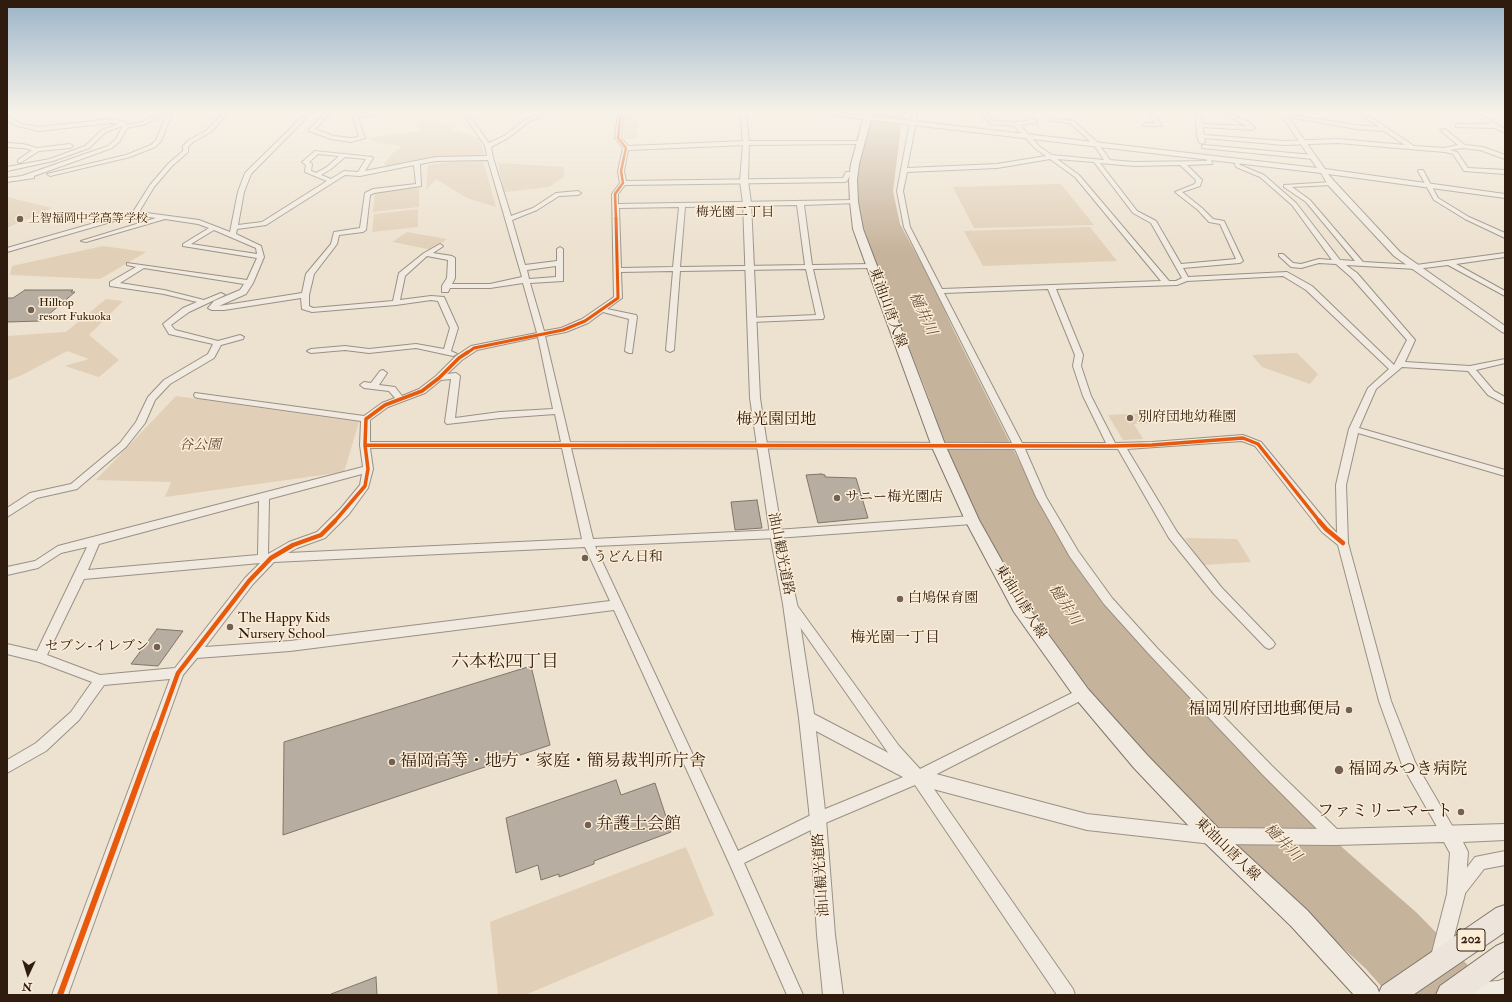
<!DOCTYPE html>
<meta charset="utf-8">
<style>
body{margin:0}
#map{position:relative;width:1512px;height:1002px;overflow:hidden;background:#ede1cf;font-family:"IM FELL Double Pica",serif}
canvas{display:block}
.frame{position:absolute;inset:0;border:8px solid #2f1c0f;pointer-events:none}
.north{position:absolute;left:8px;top:954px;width:40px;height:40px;-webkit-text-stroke:3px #fcedd7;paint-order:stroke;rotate:184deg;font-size:11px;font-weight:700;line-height:16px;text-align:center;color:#2f1c0f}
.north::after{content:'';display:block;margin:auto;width:14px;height:18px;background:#2f1c0f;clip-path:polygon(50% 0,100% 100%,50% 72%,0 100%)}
</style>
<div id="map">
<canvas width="1512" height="1002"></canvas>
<div class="frame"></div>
<div class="north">N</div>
</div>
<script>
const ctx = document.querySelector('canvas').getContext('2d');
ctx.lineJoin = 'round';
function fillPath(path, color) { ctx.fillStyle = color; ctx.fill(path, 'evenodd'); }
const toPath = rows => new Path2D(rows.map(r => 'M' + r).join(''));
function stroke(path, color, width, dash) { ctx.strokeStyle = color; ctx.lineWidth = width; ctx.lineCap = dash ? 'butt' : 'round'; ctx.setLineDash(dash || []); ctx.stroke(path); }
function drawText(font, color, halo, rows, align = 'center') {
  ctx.font = font + ' "IM FELL Double Pica","Noto Serif JP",serif'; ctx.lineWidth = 3; ctx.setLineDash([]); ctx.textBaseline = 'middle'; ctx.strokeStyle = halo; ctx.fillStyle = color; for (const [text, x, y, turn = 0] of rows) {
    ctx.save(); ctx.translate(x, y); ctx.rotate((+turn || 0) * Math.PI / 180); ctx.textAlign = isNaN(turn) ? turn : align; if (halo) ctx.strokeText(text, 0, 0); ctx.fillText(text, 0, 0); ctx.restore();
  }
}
const green = toPath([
 [625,112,640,112,637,138,624,139],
 [426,120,452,126,452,130,479,138,485,157,438,158,389,167,384,164,391,155,402,146,373,142,367,138,421,131,416,122],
 [483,161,496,207,467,198,436,179,426,190,428,165,451,162],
 [498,163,564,167,564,177,549,187,504,192],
 [1061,184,1094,225,974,228,953,187],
 [419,188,419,207,373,212,375,193],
 [7,197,52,208,7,228],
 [418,209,418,227,372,232,374,214],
 [1090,227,1117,261,983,266,964,231],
 [407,232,447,239,433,250,392,242],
 [103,246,146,252,100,279,10,275,12,266],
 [106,299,123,301,89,335,119,360,99,377,65,366,89,359,67,351,22,375,7,381,7,336,66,332],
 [1297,353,1318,374,1310,384,1262,367,1252,355],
 [176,396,359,422,344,472,165,497,171,482,96,480],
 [1146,413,1152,423,1134,424,1143,439,1123,440,1108,415],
 [1185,538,1237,539,1251,562,1203,565],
 [686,847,714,915,525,995,498,995,490,922]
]);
const water = toPath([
 [874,112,905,112,901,126,893,191,900,224,934,287,953,329,1051,525,1091,585,1161,668,1252,762,1344,849,1417,913,1497,995,1389,995,1366,969,1199,816,1084,687,1021,598,975,513,951,461,925,388,870,251,859,217,857,177,862,152]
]);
const building = toPath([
 [25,290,73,290,71,292,75,292,41,321,7,322,7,298,13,298,25,290],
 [821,474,825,475,825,477,856,478,868,518,818,523,806,475,821,474],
 [757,500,762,528,735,530,731,502,757,500],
 [157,629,183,631,158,666,131,664,157,629],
 [531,666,550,745,283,835,284,742,531,666],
 [616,780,621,795,655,783,671,832,594,861,594,864,559,877,559,874,541,880,538,865,516,873,506,818,616,780],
 [376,977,377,995,331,995,331,994,376,977]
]);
const minor = toPath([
 [161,112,167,112,146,124,127,128,120,141,112,148,34,176,34,178,7,182,7,178,22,176,108,146,116,139,122,127,122,126,106,132,89,148,53,161,7,171,7,167,50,159,85,146,102,130,118,124,111,123,39,131,18,126,7,121,7,116,22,124,39,127,111,119,126,122,127,125,142,122,161,112],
 [168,112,173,112,161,141,155,147,130,157,50,176,47,174,126,155,151,145,156,140,168,112],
 [224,112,229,112,211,132,193,142,188,147,188,152,172,166,154,187,139,212,199,220,230,232,238,192,245,173,307,112,312,112,251,174,244,192,238,225,262,222,327,181,305,172,306,165,302,162,315,151,372,157,373,158,365,171,436,157,487,156,485,146,462,112,467,112,489,143,504,136,526,119,545,112,552,112,530,121,508,138,491,147,493,158,511,216,533,208,556,193,578,191,581,193,578,195,559,196,537,210,512,220,525,265,557,261,557,249,560,247,563,249,563,281,530,283,544,331,561,328,582,319,614,297,612,194,620,183,618,171,623,148,615,138,618,112,624,112,621,138,628,146,746,141,863,141,863,143,861,144,746,145,628,150,624,171,626,181,843,178,846,172,856,172,856,174,850,175,847,181,845,182,625,185,618,194,618,204,854,200,856,201,856,203,804,205,812,265,872,264,876,266,872,268,813,269,824,317,823,319,751,322,748,322,748,318,816,315,806,269,680,271,674,350,670,352,666,350,673,271,621,272,622,298,607,309,636,315,637,317,632,353,629,353,625,351,629,319,603,312,588,323,566,332,545,336,570,442,1012,443,904,227,897,191,912,112,918,112,907,168,997,164,1046,156,1036,149,1014,126,990,124,980,112,985,112,993,121,1016,122,1029,121,1015,112,1021,112,1037,121,1037,123,1020,125,1040,147,1052,155,1104,160,1094,145,1070,123,1050,121,1049,120,1052,118,1074,121,1098,143,1110,160,1134,162,1207,161,1207,157,1211,157,1212,164,1187,165,1202,180,1200,186,1182,192,1202,208,1213,219,1224,221,1243,261,1240,263,1183,268,1188,277,1287,272,1312,286,1394,365,1407,340,1351,277,1336,264,1319,263,1301,268,1291,267,1279,256,1279,254,1283,254,1293,263,1301,264,1319,259,1332,260,1292,205,1260,177,1236,167,1234,160,1238,160,1240,165,1264,175,1296,203,1340,260,1355,261,1306,202,1284,187,1284,185,1333,182,1334,183,1331,185,1292,187,1310,200,1363,262,1416,265,1505,253,1505,257,1456,264,1505,291,1505,296,1448,265,1416,269,1346,265,1357,273,1415,340,1405,362,1470,366,1505,359,1505,363,1476,370,1494,391,1505,397,1505,404,1488,395,1468,371,1402,367,1376,389,1359,428,1505,470,1505,476,1358,433,1346,485,1348,543,1391,701,1415,762,1454,829,1456,834,1454,839,1449,841,1444,839,1402,765,1379,701,1338,545,1322,532,1255,446,1242,441,1127,449,1177,532,1222,588,1273,641,1275,644,1273,647,1269,649,1265,647,1214,594,1169,538,1118,449,1025,449,1046,497,1078,551,1112,598,1157,648,1272,766,1340,832,1342,837,1340,842,1335,844,1330,842,1262,774,1149,654,1104,604,1070,557,1036,497,1015,449,571,448,593,539,776,530,972,516,976,517,977,520,976,523,972,524,776,538,595,546,738,851,813,814,908,775,889,754,788,610,786,607,788,604,792,603,796,604,899,746,920,769,1078,690,1082,689,1086,690,1088,694,1086,698,927,779,1073,989,1075,995,1057,995,915,785,823,824,744,863,803,995,787,995,730,865,614,610,290,651,197,658,183,675,68,995,52,995,170,679,104,685,79,720,46,751,7,773,7,760,36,743,71,712,92,682,39,662,7,654,7,644,37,651,87,547,61,553,38,568,7,575,7,567,35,561,58,546,363,467,360,445,361,421,198,398,195,397,194,395,195,393,364,416,382,403,395,398,389,391,364,388,360,385,364,382,371,383,380,371,383,370,387,373,379,385,395,387,402,396,419,389,436,376,456,356,471,346,537,333,523,283,490,288,450,288,448,292,442,292,442,286,447,278,448,260,427,256,405,276,400,300,431,296,444,297,458,328,451,351,457,354,453,356,416,348,369,353,345,350,311,353,307,351,311,349,345,346,369,349,416,344,444,349,450,328,438,301,431,300,396,305,312,312,302,309,301,298,224,310,212,310,208,308,214,301,240,290,244,284,144,268,120,283,164,290,204,300,221,293,225,295,189,312,171,325,175,330,218,341,240,335,244,337,243,339,221,345,214,358,170,384,155,400,145,423,126,447,77,489,37,498,7,517,7,508,30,493,71,484,120,443,136,422,148,397,164,380,208,354,213,344,169,334,163,324,183,308,197,302,164,294,110,286,110,282,136,267,127,265,127,263,247,280,257,258,183,246,183,244,209,228,198,224,165,219,86,242,81,241,156,218,135,215,7,252,7,248,133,212,150,185,168,164,183,151,183,146,189,140,207,130,224,112],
 [318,154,339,156,327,167,316,173,311,171,312,164,309,162,318,154],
 [345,157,366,159,358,172,344,171,331,179,321,175,331,169,345,157],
 [1050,159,1075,177,1161,281,942,289,910,227,903,191,907,172,997,168,1050,159],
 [1057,159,1094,162,1133,213,1151,223,1182,278,1176,281,1169,281,1079,175,1057,159],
 [488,160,522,277,490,284,452,284,455,278,455,258,452,256,433,253,442,247,443,246,440,244,424,253,399,273,393,301,313,308,309,306,309,295,314,274,337,244,339,235,363,232,366,230,370,195,374,193,421,186,420,164,436,161,488,160],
 [1100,163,1134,166,1180,165,1196,180,1195,184,1175,192,1198,210,1209,222,1220,224,1236,259,1181,264,1156,221,1137,211,1100,163],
 [414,165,416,184,373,189,365,193,360,228,334,232,331,244,306,274,302,293,219,306,246,294,253,283,264,257,261,246,236,234,237,229,266,225,345,175,360,176,414,165],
 [797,205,805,265,680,267,685,207,797,205],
 [679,207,673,267,621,268,619,208,679,207],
 [214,230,256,248,257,254,191,244,214,230],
 [556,266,556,277,529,279,527,270,556,266],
 [1283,276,1306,290,1389,369,1368,388,1349,429,1336,485,1337,533,1330,526,1261,442,1243,435,1152,442,1115,443,1091,396,1081,366,1083,355,1056,289,1177,285,1187,281,1283,276],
 [1048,289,1075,355,1073,366,1083,396,1106,443,1022,443,944,293,1048,289],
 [538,337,553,409,500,412,455,418,460,376,456,373,447,374,462,360,477,350,538,337],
 [451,379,445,422,447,424,500,418,555,414,561,442,370,442,370,420,388,407,425,393,441,380,451,379],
 [370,448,562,448,582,539,288,553,297,548,325,538,349,514,368,488,373,469,370,448],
 [362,474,360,485,341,508,317,532,289,542,268,554,269,499,362,474],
 [259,501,258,555,88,570,99,544,259,501],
 [585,547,610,601,290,641,205,647,253,584,274,562,585,547],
 [260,563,245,578,175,668,100,675,47,655,84,579,260,563],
 [326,112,331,112,315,129,334,136,351,138,359,137,353,116,372,112,390,112,358,118,365,138,351,142,331,139,309,131,309,129,326,112],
 [1147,112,1152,112,1162,125,1161,126,1144,126,1143,125,1146,123,1155,123,1147,112],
 [1195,112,1201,112,1202,124,1247,126,1220,112,1227,112,1249,122,1255,128,1252,130,1203,127,1204,135,1284,141,1338,139,1405,145,1384,131,1356,129,1282,116,1285,114,1356,125,1379,127,1357,112,1363,112,1414,146,1444,148,1458,145,1440,130,1445,129,1465,145,1483,147,1505,155,1505,159,1480,150,1463,148,1450,150,1457,152,1468,168,1505,170,1505,174,1464,171,1453,154,1445,152,1338,143,1284,145,1204,138,1205,142,1202,144,1199,142,1197,136,1195,112],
 [1432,112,1456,112,1454,114,1432,112],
 [1470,112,1476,112,1505,129,1505,133,1495,128,1456,127,1456,125,1458,124,1490,124,1470,112],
 [7,143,23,144,37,148,70,144,73,146,70,148,39,151,20,163,18,162,18,160,32,150,23,148,7,147,7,143],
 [1204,145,1313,155,1316,157,1313,159,1202,148,1202,146,1204,145],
 [1419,170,1423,170,1438,198,1469,217,1505,233,1505,238,1465,219,1434,200,1418,171,1419,170],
 [1505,851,1505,865,1484,869,1463,896,1458,898,1453,896,1451,891,1453,886,1475,857,1505,851],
 [1504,979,1505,995,1502,995,1498,993,1496,987,1498,981,1504,979]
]);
const tertiary = toPath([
 [740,112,746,112,749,143,748,181,751,203,760,398,766,438,782,534,797,604,814,714,921,770,1087,814,1212,828,1335,829,1505,824,1505,840,1463,842,1468,852,1465,894,1446,967,1439,969,1432,967,1430,960,1447,894,1450,853,1444,842,1335,845,1212,844,1087,830,918,785,816,731,826,819,835,935,843,995,823,995,817,935,810,819,799,718,783,604,770,534,750,398,743,203,740,181,743,143,740,112],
 [816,112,837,112,1317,168,1279,112,1285,112,1325,169,1505,194,1505,198,1328,174,1334,181,1400,252,1505,326,1505,333,1502,332,1394,256,1328,185,1321,173,819,114,816,112],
 [1497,981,1504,984,1505,995,1449,994,1452,987,1459,984,1497,981]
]);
const secondary = toPath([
 [865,112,873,112,859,164,857,180,858,202,863,229,946,447,979,520,1026,604,1088,689,1148,756,1219,829,1307,910,1377,987,1380,995,1354,995,1291,926,1205,843,1134,768,1076,699,1014,612,965,520,932,447,853,229,850,202,849,180,851,164,865,112]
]);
const trunk = toPath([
 [1505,905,1505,932,1413,995,1378,995,1382,986,1496,908,1505,905],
 [1505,942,1505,970,1471,995,1436,995,1440,986,1496,946,1505,942]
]);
const cyclewayFar4 = toPath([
 [616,219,615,194,623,183,621,171,626,148,618,138,621,112]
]);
const cyclewayFar3 = toPath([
 [467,353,474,348,563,330,585,321,618,298,616,218]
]);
const cyclewayFar2 = toPath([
 [365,445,1112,446,1152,445,1243,438,1258,444,1320,522],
 [334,522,365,486,368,469,365,445,366,419,385,405,422,391,439,378,459,358,468,352]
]);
const cyclewayFar1 = toPath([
 [1319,521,1326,529,1343,543],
 [156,734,178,673,249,581,271,558,293,545,321,535,335,521]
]);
const cycleway = toPath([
 [60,995,156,733]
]);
const markers = [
 [20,219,4,"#726152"],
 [31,310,4,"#726152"],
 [1130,418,4,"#726152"],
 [837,498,4,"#726152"],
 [585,558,4,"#726152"],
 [900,599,4,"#726152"],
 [230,627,4,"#726152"],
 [157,647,4,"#726152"],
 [1349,710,4,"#726152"],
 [392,762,4,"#726152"],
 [1339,770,5,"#726152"],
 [1461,812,4,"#726152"],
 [588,825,4,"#726152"]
];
const farPoinames = [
 ["上智福岡中学高等学校",28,219],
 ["Hilltop",39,303],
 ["resort Fukuoka",39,317]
];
const farNeighbourhoodnames = [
 ["梅光園二丁目",735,213]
];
const shields = [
 [1471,940,28]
];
const shieldNames = [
 ["202",1471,940]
];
const streetNames = [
 ["東油山唐人線",887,308,70],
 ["油山観光道路",780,554,79],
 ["東油山唐人線",1020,602,58],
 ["東油山唐人線",1227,850,44],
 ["油山観光道路",822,875,-94]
];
const poiNames = [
 ["別府団地幼稚園",1138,418],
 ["サニー梅光園店",845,498],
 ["うどん日和",593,558],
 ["白鳩保育園",908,599],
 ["The Happy Kids",238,619],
 ["Nursery School",238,635],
 ["セブン-イレブン",149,647,"right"]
];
const parkNames = [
 ["谷公園",200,446]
];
const waterNames = [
 ["樋井川",922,314,65],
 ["樋井川",1064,605,57],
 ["樋井川",1282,843,46]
];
const neighbourhoodNames = [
 ["梅光園一丁目",895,639]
];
const quarterNames = [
 ["梅光園団地",776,421]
];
const nearPoinames = [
 ["福岡別府団地郵便局",1341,710,"right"],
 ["福岡高等・地方・家庭・簡易裁判所庁舎",400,762],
 ["福岡みつき病院",1348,770],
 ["ファミリーマート",1453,812,"right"],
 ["弁護士会館",596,825]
];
const nearNeighbourhoodnames = [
 ["六本松四丁目",505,663]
];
fillPath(green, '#e1cfb7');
fillPath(water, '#c6b39b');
fillPath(building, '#b7ada1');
stroke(building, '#7f766b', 1);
stroke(minor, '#9a9185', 2);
stroke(tertiary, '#9a9185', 2);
stroke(secondary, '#7f766b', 2);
stroke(trunk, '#7f766b', 2);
fillPath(minor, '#f0eae0');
fillPath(tertiary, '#f0eae0');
fillPath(secondary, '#f0eae0');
fillPath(trunk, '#ede5db');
stroke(cyclewayFar4, '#e8590c', 2.5);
stroke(cyclewayFar3, '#e8590c', 3);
stroke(cyclewayFar2, '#e8590c', 3.5);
stroke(cyclewayFar1, '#e8590c', 4.5);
stroke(cycleway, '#e8590c', 6);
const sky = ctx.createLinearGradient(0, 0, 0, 253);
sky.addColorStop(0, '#9ab4c9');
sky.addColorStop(0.44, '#f7f2e9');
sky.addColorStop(1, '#f7f2e900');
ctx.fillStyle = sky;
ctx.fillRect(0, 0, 1512, 253);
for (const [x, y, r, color] of markers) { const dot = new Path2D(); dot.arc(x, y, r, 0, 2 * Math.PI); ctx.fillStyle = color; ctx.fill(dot); stroke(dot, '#fcedd7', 1.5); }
drawText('12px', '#2f1c0f', '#fcedd7', farPoinames, 'left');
drawText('13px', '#2f1c0f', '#fcedd7', farNeighbourhoodnames);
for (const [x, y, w] of shields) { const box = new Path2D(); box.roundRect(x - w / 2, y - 11, w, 22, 3); ctx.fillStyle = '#fcedd7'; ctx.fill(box); stroke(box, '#2f1c0f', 1); }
drawText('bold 13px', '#2f1c0f', null, shieldNames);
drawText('14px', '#2f1c0f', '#fcedd7', streetNames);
drawText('14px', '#2f1c0f', '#fcedd7', poiNames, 'left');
drawText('italic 14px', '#614e3c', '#fcedd7', parkNames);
drawText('italic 15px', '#65503e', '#fcedd7', waterNames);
drawText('15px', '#2f1c0f', '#fcedd7', neighbourhoodNames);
drawText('16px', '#2f1c0f', '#fcedd7', quarterNames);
drawText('17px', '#2f1c0f', '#fcedd7', nearPoinames, 'left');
drawText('18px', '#2f1c0f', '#fcedd7', nearNeighbourhoodnames);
</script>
